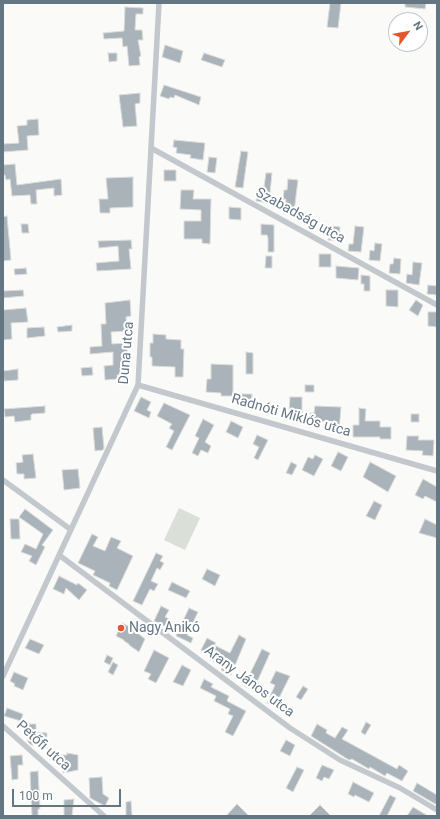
<!DOCTYPE html>
<meta charset="utf-8">
<style>
body{margin:0}
#map{position:relative;width:440px;height:819px;overflow:hidden;background:#fafaf8;font-family:Roboto,sans-serif}
canvas{display:block}
.frame{position:absolute;inset:0;border:4px solid #657683;pointer-events:none}
.north{position:absolute;left:388px;top:12px;width:40px;height:40px;box-sizing:border-box;background:#fff;border:1px solid #c1c8cd;border-radius:50%;rotate:58deg;font-size:11px;font-weight:700;line-height:16px;text-align:center;color:#657683}
.north::after{content:'';display:block;margin:auto;width:14px;height:18px;background:#e4572e;clip-path:polygon(50% 0,100% 100%,50% 72%,0 100%)}
.scale{position:absolute;left:12px;top:789px;width:109px;height:18px;box-sizing:border-box;border:2px solid #657683;border-top:0;padding-left:5px;font-size:12px;line-height:14px;white-space:nowrap;color:#657683;-webkit-text-stroke:3px #fff;paint-order:stroke}
</style>
<div id="map">
<canvas width="440" height="819"></canvas>
<div class="frame"></div>
<div class="north">N</div>
<div class="scale">100 m</div>
</div>
<script>
const ctx = document.querySelector('canvas').getContext('2d');
ctx.lineJoin = 'round';
function fillPath(path, color) { ctx.fillStyle = color; ctx.fill(path, 'evenodd'); }
const toPath = rows => new Path2D(rows.map(r => 'M' + r).join(''));
function stroke(path, color, width, dash) { ctx.strokeStyle = color; ctx.lineWidth = width; ctx.lineCap = dash ? 'butt' : 'round'; ctx.setLineDash(dash || []); ctx.stroke(path); }
function drawText(font, color, halo, rows, align = 'center') {
  ctx.font = font + ' Roboto,sans-serif'; ctx.lineWidth = 4; ctx.setLineDash([]); ctx.textBaseline = 'middle'; ctx.strokeStyle = halo; ctx.fillStyle = color; for (const [text, x, y, turn = 0] of rows) {
    ctx.save(); ctx.translate(x, y); ctx.rotate((+turn || 0) * Math.PI / 180); ctx.textAlign = isNaN(turn) ? turn : align; if (halo) ctx.strokeText(text, 0, 0); ctx.fillText(text, 0, 0); ctx.restore();
  }
}
const green = toPath([
 [179,508,200,518,185,550,164,540]
]);
const building = toPath([
 [330,3,341,3,338,28,327,27,330,3],
 [405,3,426,3,425,9,405,7,405,3],
 [125,7,143,8,143,14,136,14,135,30,142,30,143,40,138,40,141,56,139,57,140,65,129,66,127,46,123,47,122,38,104,39,103,33,124,31,125,7],
 [165,45,183,51,180,63,162,57,165,45],
 [108,53,117,53,117,61,109,62,108,53],
 [204,53,225,60,222,67,201,60,204,53],
 [164,85,201,97,199,105,175,95,174,98,170,97,169,99,160,96,164,85],
 [140,93,140,103,135,104,137,126,123,127,119,95,140,93],
 [38,119,39,135,27,136,28,150,3,152,3,144,19,143,17,126,27,125,27,120,38,119],
 [174,140,205,143,203,160,190,158,191,155,176,153,177,148,173,147,174,140],
 [241,151,248,152,243,188,235,187,241,151],
 [209,157,217,158,215,173,207,172,209,157],
 [15,164,17,185,61,179,62,195,54,196,54,188,36,190,37,204,31,204,30,195,12,196,10,179,6,180,5,175,3,175,3,165,15,164],
 [164,170,176,170,176,181,164,181,164,170],
 [266,173,272,173,269,203,256,201,257,194,261,195,262,187,264,187,266,173],
 [133,177,133,207,110,208,110,213,100,213,99,199,108,199,106,178,133,177],
 [288,179,298,180,294,212,285,211,286,199,283,199,284,190,287,190,288,179],
 [181,190,194,190,193,199,211,199,210,244,202,243,202,239,184,239,184,221,201,221,201,210,180,209,181,190],
 [229,207,241,208,241,220,229,219,229,207],
 [7,216,11,260,3,261,3,217,7,216],
 [309,218,315,219,314,227,308,227,309,218],
 [21,224,28,224,29,233,22,233,21,224],
 [261,224,274,225,274,252,268,252,268,238,267,235,261,235,261,224],
 [332,226,340,227,339,241,328,240,332,226],
 [355,226,364,227,361,252,348,251,349,244,353,244,355,226],
 [131,240,132,249,129,249,131,269,97,271,96,263,119,261,118,246,99,248,98,241,131,240],
 [375,243,382,244,380,261,369,260,370,250,374,251,375,243],
 [319,254,331,254,331,267,319,267,319,254],
 [266,256,272,256,272,268,265,268,266,256],
 [394,258,401,259,400,274,389,273,390,264,393,264,394,258],
 [413,262,422,263,419,285,406,283,407,274,412,275,413,262],
 [336,266,359,268,358,280,336,278,336,266],
 [26,268,27,274,15,275,14,269,26,268],
 [361,275,370,276,370,291,364,291,364,284,361,284,361,275],
 [428,285,437,286,437,295,427,294,428,285],
 [23,290,24,296,3,298,3,291,23,290],
 [386,290,398,290,398,307,386,306,386,290],
 [130,300,131,316,126,317,127,331,111,332,112,344,126,343,128,355,123,356,124,374,117,375,118,379,105,380,104,366,113,365,113,352,90,354,90,347,102,346,101,324,106,324,105,303,130,300],
 [416,300,423,305,418,316,409,310,416,300],
 [26,308,28,322,11,323,12,339,3,340,3,310,26,308],
 [428,312,437,312,437,327,428,326,428,312],
 [72,325,72,331,58,332,57,327,72,325],
 [44,327,45,336,27,338,27,328,44,327],
 [153,334,166,335,166,339,181,340,181,349,184,349,183,377,175,377,175,367,152,366,152,357,150,357,150,343,153,343,153,334],
 [246,352,253,353,253,374,246,374,246,352],
 [211,364,233,365,233,396,221,396,221,393,206,392,207,379,211,379,211,364],
 [92,367,93,375,82,376,81,368,92,367],
 [18,369,18,380,4,381,3,371,18,369],
 [305,385,314,385,314,392,305,392,305,385],
 [238,394,252,394,251,405,237,405,238,394],
 [141,397,151,402,147,410,151,412,149,418,134,411,141,397],
 [290,397,302,397,302,413,289,413,290,397],
 [164,403,190,415,172,450,166,447,174,431,169,428,172,424,157,416,164,403],
 [45,406,45,413,32,414,31,415,31,420,15,422,14,416,5,417,4,409,45,406],
 [315,406,341,407,339,431,331,431,331,422,310,421,310,413,314,413,315,406],
 [359,408,366,409,365,421,380,421,380,427,391,427,391,439,380,439,380,437,353,437,353,425,359,425,359,408],
 [411,414,419,414,419,422,411,422,411,414],
 [203,419,214,425,205,442,211,446,208,453,201,450,198,456,192,453,199,438,195,436,203,419],
 [231,421,243,427,238,438,226,432,231,421],
 [102,427,104,448,103,450,95,451,93,428,102,427],
 [257,435,268,440,258,460,254,458,259,447,253,444,257,435],
 [407,436,419,436,418,440,434,440,433,456,422,455,423,451,406,450,407,436],
 [338,452,348,457,341,471,331,466,338,452],
 [33,454,36,478,24,479,24,474,17,474,16,463,23,462,22,455,33,454],
 [315,455,323,459,314,476,302,470,308,457,313,459,315,455],
 [291,462,297,465,292,475,286,473,291,462],
 [370,462,396,476,388,492,363,477,370,462],
 [78,469,80,488,64,490,62,470,78,469],
 [423,479,437,487,437,502,425,496,423,499,415,495,423,479],
 [374,501,382,505,375,520,366,516,374,501],
 [25,509,53,530,42,545,45,547,36,565,29,561,32,556,21,552,25,544,36,549,43,534,19,517,25,509],
 [10,519,19,519,20,539,11,539,10,519],
 [425,519,437,525,437,538,419,533,425,519],
 [92,534,98,537,93,546,105,551,111,537,121,541,117,548,133,556,117,590,109,586,110,583,93,575,95,571,78,563,92,534],
 [156,553,163,556,160,561,164,563,160,570,157,568,151,581,158,584,154,591,150,589,142,605,133,601,156,553],
 [207,569,220,575,215,586,202,579,207,569],
 [59,576,77,585,78,583,87,590,79,600,66,588,64,594,53,589,59,576],
 [172,582,190,591,186,598,168,590,172,582],
 [161,606,169,610,165,617,169,619,165,626,154,621,161,606],
 [189,608,198,612,187,635,193,638,191,643,176,636,189,608],
 [122,623,130,627,145,639,139,652,129,645,129,644,124,641,124,640,116,636,122,623],
 [239,635,246,639,231,675,221,670,223,666,210,660,212,655,201,650,207,638,216,643,214,645,230,653,239,635],
 [30,639,44,645,39,654,25,648,30,639],
 [262,649,270,653,257,682,259,683,255,691,244,686,262,649],
 [154,650,169,658,156,683,148,679,151,674,144,671,154,650],
 [107,655,113,658,110,665,104,662,107,655],
 [113,662,118,665,113,675,108,672,113,662],
 [182,665,191,670,183,686,173,682,182,665],
 [276,671,290,676,279,698,281,700,277,708,267,703,275,685,270,683,276,671],
 [14,672,28,678,23,690,14,686,15,684,10,681,14,672],
 [204,679,213,684,211,687,229,696,227,701,246,711,233,736,225,732,233,716,228,714,230,709,214,701,216,696,200,688,204,679],
 [303,686,308,689,301,700,296,697,303,686],
 [7,708,23,714,21,721,4,716,7,708],
 [366,722,371,725,365,735,361,732,366,722],
 [27,724,36,724,36,732,47,733,47,737,36,737,37,745,31,745,28,742,27,724],
 [317,724,327,730,326,733,335,738,342,727,348,730,342,739,397,769,399,765,408,771,402,781,387,773,385,776,370,767,369,769,352,759,349,760,311,736,317,724],
 [286,740,295,745,290,756,280,751,286,740],
 [67,753,78,755,78,770,63,773,63,755,67,755,67,753],
 [22,755,23,765,18,765,18,779,12,780,10,756,22,755],
 [322,765,334,770,329,779,324,777,322,781,316,778,322,765],
 [297,767,304,770,293,792,286,788,297,767],
 [38,771,40,809,38,809,38,816,32,816,30,772,38,771],
 [102,777,103,794,109,798,105,806,90,798,89,778,102,777],
 [353,782,374,793,369,802,355,795,354,797,348,794,353,782],
 [417,783,437,795,437,805,413,791,417,783],
 [390,795,396,798,387,816,379,816,390,795],
 [74,799,72,816,64,816,64,800,74,799],
 [131,801,132,816,126,816,126,802,131,801],
 [237,804,249,816,226,816,237,804],
 [320,805,331,816,309,816,320,805],
 [413,807,428,816,407,816,413,807]
]);
const street = toPath([
 [151,148,437,305],
 [138,385,437,471],
 [3,480,70,529],
 [59,555,290,728,340,760,400,788,437,810],
 [3,676,138,385,159,3],
 [3,726,104,816]
]);
const markers = [
 [121,628,4,"#e4572e"]
];
const streetNames = [
 ["Szabadság utca",300,216,29],
 ["Duna utca",127,353,-85],
 ["Radnóti Miklós utca",291,416,16],
 ["Arany János utca",249,682,37],
 ["Petőfi utca",43,746,42]
];
const poiNames = [
 ["Nagy Anikó",129,628]
];
fillPath(green, '#dadfd7');
fillPath(building, '#aab3b9');
stroke(building, '#dcdcda', 1);
stroke(street, '#c3c8cc', 5.5);
for (const [x, y, r, color] of markers) { const dot = new Path2D(); dot.arc(x, y, r, 0, 2 * Math.PI); ctx.fillStyle = color; ctx.fill(dot); stroke(dot, '#fff', 1.5); }
drawText('14px', '#657683', '#fff', streetNames);
drawText('14px', '#657683', '#fff', poiNames, 'left');
</script>
